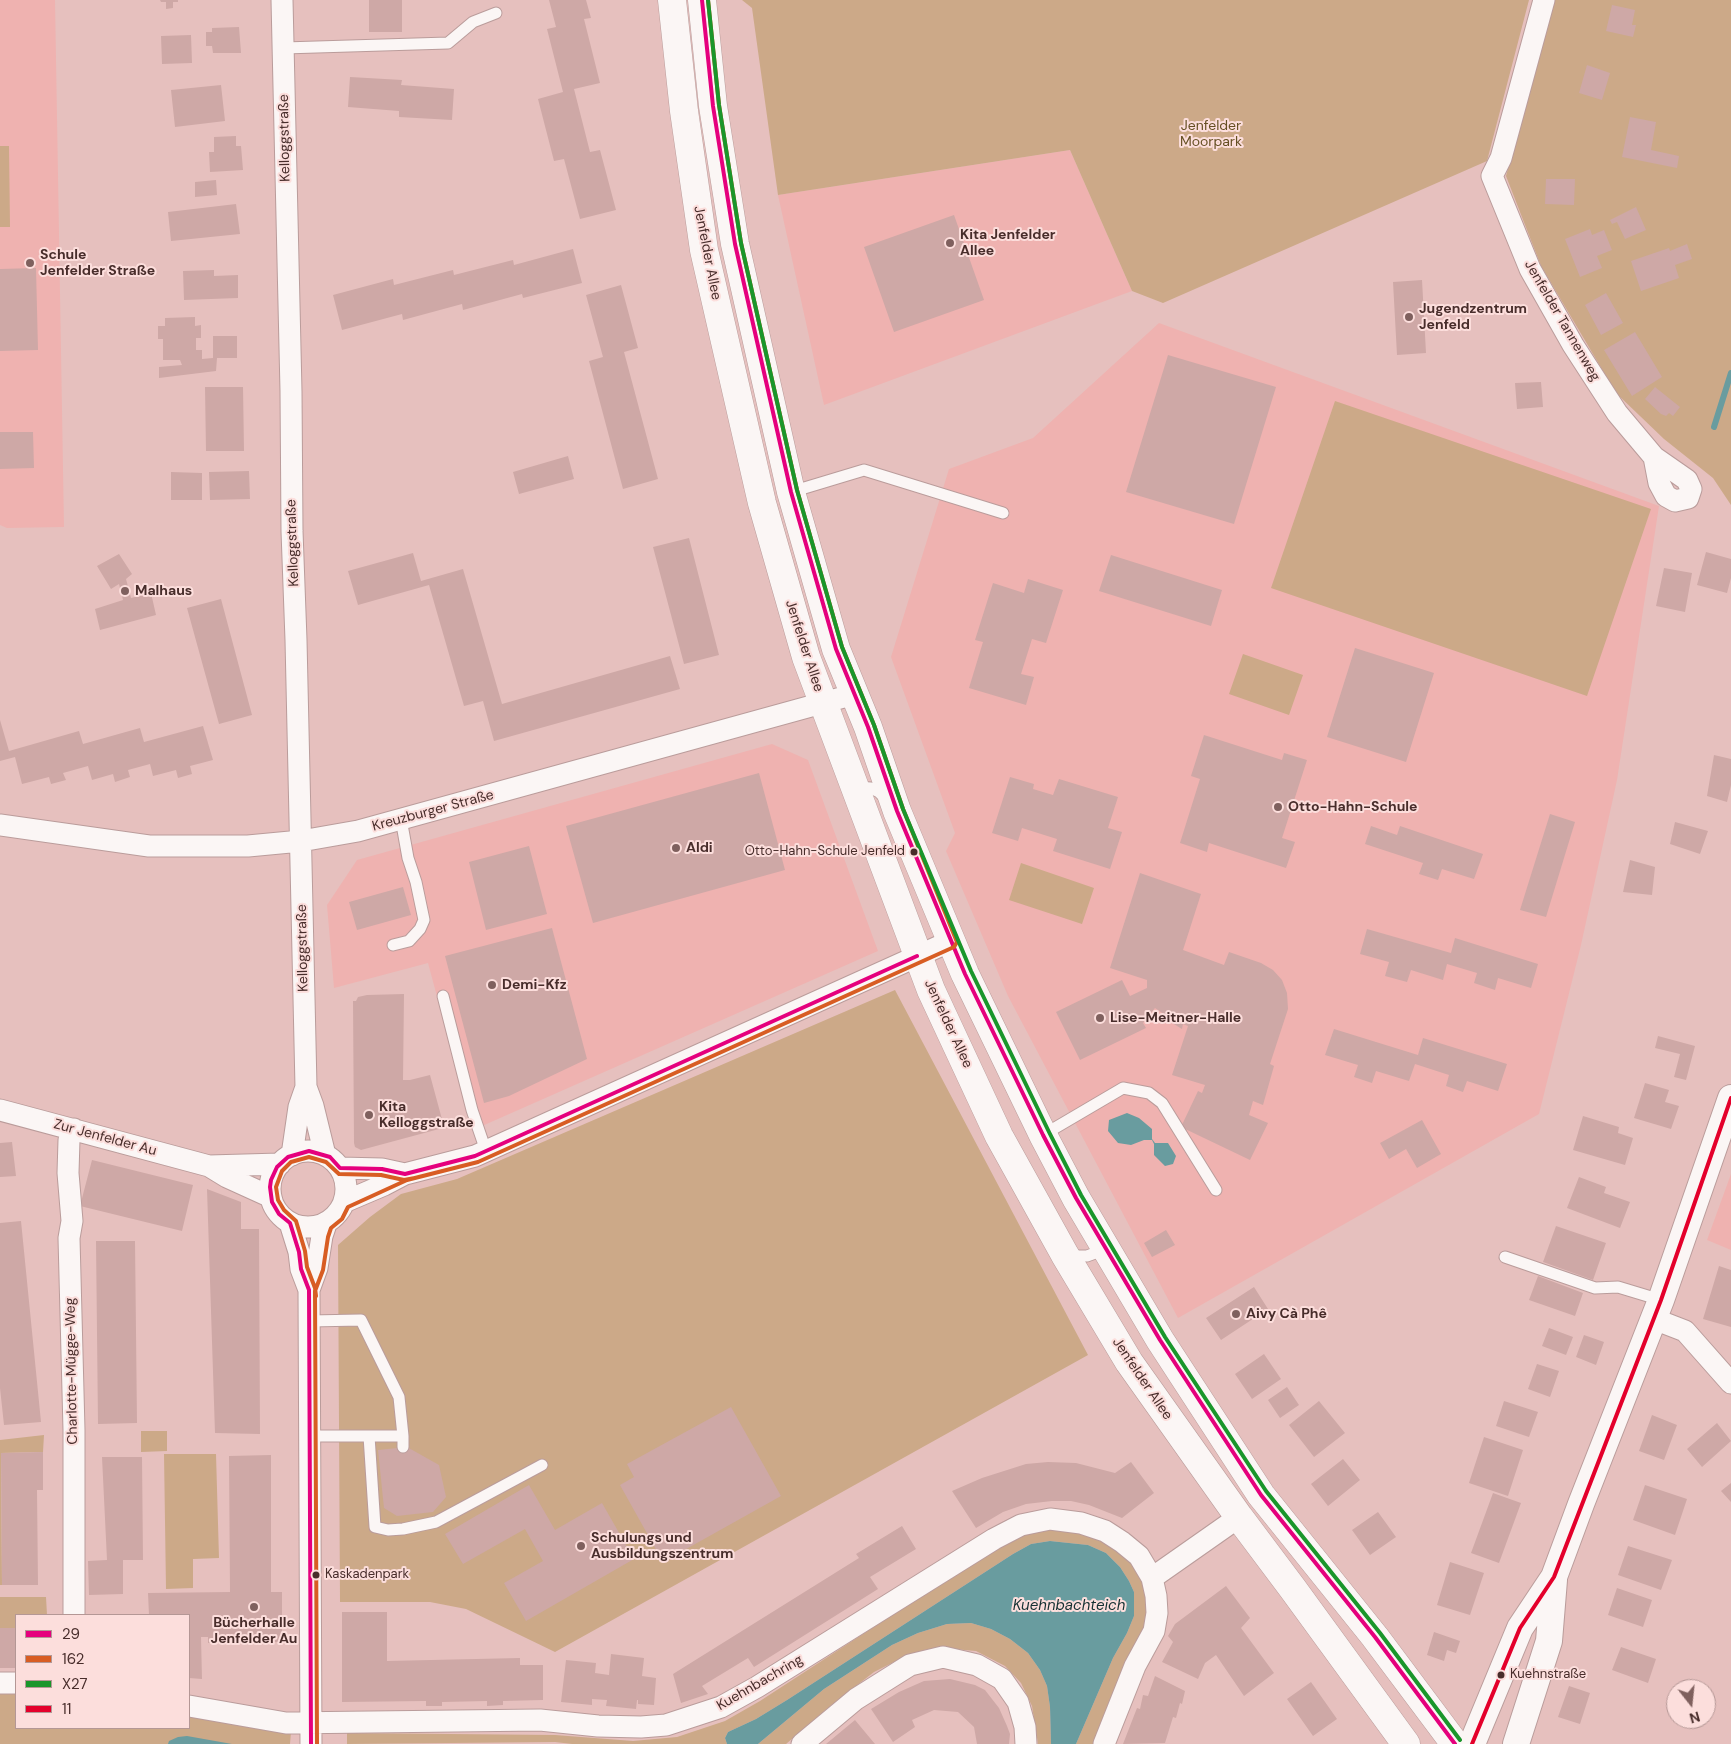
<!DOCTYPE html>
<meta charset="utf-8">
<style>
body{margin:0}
#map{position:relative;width:1731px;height:1744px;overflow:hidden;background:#e6c0be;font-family:"DM Sans",sans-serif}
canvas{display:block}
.legend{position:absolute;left:15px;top:1614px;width:175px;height:115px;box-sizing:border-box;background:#fcdedc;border:1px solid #b49795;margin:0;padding:6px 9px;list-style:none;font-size:15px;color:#482d2b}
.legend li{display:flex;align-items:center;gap:10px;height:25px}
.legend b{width:25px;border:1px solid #b49795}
.north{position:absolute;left:1666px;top:1679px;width:50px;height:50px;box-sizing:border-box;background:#fcdedc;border:1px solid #b49795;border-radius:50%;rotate:164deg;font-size:14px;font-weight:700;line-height:20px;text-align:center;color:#482d2b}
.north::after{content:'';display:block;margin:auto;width:18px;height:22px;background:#7f605e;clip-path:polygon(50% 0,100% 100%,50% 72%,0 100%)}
</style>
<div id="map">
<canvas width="1731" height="1744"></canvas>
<ul class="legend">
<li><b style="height:6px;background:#e5007d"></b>29</li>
<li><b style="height:6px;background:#d85d23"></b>162</li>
<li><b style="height:6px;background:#1a962b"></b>X27</li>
<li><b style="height:6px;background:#e4002b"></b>11</li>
</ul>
<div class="north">N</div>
</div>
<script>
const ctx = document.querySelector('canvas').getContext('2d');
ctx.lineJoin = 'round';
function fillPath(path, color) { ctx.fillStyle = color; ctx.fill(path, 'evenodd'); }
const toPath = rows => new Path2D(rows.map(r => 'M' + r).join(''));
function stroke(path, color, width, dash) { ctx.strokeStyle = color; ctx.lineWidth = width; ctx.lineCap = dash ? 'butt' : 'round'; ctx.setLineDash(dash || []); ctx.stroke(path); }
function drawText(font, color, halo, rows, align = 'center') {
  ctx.font = font + ' "DM Sans",sans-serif'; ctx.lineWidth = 4; ctx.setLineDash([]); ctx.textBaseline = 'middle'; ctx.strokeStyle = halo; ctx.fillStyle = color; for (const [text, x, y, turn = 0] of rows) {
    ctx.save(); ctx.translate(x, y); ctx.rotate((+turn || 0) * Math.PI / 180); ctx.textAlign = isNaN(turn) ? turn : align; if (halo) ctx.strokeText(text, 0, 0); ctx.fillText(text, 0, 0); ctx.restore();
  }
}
const built = toPath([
 [0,0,55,0,64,527,7,528,0,525],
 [1070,150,1132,291,824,405,778,195],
 [1159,323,1659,506,1617,780,1581,945,1539,1114,1178,1318,1008,996,946,851,955,833,891,657,949,469,1033,438],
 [772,744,808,760,878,951,473,1130,428,963,334,988,327,905,357,860],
 [1731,1174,1731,1250,1707,1240]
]);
const green = toPath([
 [742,0,1529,0,1487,161,1163,303,1132,291,1070,150,778,195,752,8],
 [1553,0,1731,0,1731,505,1713,478,1664,439,1616,393,1541,266,1506,176],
 [0,146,9,146,10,227,0,227],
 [1335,401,1651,509,1587,696,1271,588],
 [1243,654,1303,675,1289,715,1229,694],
 [1021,863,1094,888,1082,924,1009,900],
 [895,990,1088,1355,555,1652,466,1609,430,1602,340,1602,338,1245,370,1217,401,1194,457,1179],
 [141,1431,167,1431,167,1451,141,1452],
 [44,1435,43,1452,1,1453,2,1585,0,1585,0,1440],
 [164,1454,216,1454,219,1558,193,1559,193,1588,166,1589],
 [1056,1528,1100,1538,1129,1559,1146,1586,1147,1619,1094,1744,1076,1744,1113,1658,1127,1633,1134,1616,1134,1592,1129,1581,1120,1567,1106,1553,1088,1545,1050,1541,1031,1544,1013,1554,787,1700,756,1719,728,1732,725,1738,727,1744,572,1744,555,1742,347,1744,347,1733,555,1735,633,1741,677,1737,725,1721,760,1701,992,1550,1032,1532],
 [0,1597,46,1597,47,1615,16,1615,16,1628,0,1628],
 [971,1623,991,1629,1010,1639,1028,1653,1040,1670,1047,1686,1050,1707,1051,1744,1038,1744,1032,1706,1021,1683,1005,1666,976,1651,941,1648,924,1650,904,1657,874,1672,829,1707,786,1744,758,1744,824,1689,892,1645,918,1633,947,1624],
 [0,1694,16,1694,16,1728,189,1728,189,1716,291,1732,290,1744,0,1744]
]);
const water = toPath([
 [1127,1113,1139,1118,1152,1129,1152,1139,1155,1143,1168,1143,1176,1156,1173,1164,1165,1166,1154,1155,1154,1144,1152,1140,1144,1140,1131,1145,1118,1143,1108,1131,1109,1120],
 [1050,1541,1088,1545,1106,1553,1120,1567,1129,1581,1134,1592,1134,1616,1127,1633,1113,1658,1076,1744,1051,1744,1050,1707,1047,1686,1040,1670,1028,1653,1010,1639,991,1629,971,1623,947,1624,918,1633,892,1645,824,1689,758,1744,727,1744,725,1738,728,1732,756,1719,787,1700,1013,1554,1031,1544],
 [187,1736,232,1744,168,1744,169,1741,178,1737]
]);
const stream = toPath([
 [1714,427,1731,373]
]);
const building = toPath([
 [160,0,178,0,178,2,173,2,173,8,166,9,166,2,161,2],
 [369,0,402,0,402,32,369,32],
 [549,0,586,0,591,18,584,19,600,83,574,89,590,152,600,150,616,210,580,219,564,159,554,161,538,99,563,92,547,29,556,27],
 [1612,5,1635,10,1632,25,1636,25,1633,37,1606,31],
 [239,27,241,53,213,53,212,46,206,46,206,32,212,32,212,28],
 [191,35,192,63,162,64,161,36],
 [1587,65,1610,73,1602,100,1579,93],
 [350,77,402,80,401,85,454,89,452,120,399,117,399,111,348,107],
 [221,85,225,121,175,127,171,90],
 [1630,117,1656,122,1651,150,1679,156,1677,168,1622,157],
 [236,136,236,146,241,146,243,170,210,172,209,152,214,152,214,137],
 [1546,179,1575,179,1574,205,1545,204],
 [216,180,217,195,195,197,195,182],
 [236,204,240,234,171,241,168,212],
 [1636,207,1646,230,1625,239,1617,222,1612,224,1610,220],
 [954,215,984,300,894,332,864,247],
 [1590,229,1592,235,1604,230,1612,250,1597,256,1602,268,1580,277,1565,239],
 [1687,244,1692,259,1675,265,1679,278,1641,291,1631,261,1669,248,1670,251],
 [573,249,582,283,523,298,522,294,463,310,462,304,403,320,402,314,342,330,333,295,393,279,394,285,453,270,454,275,513,260,514,265],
 [36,268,38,350,0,351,0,269],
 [214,270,214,276,238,275,238,298,184,300,183,271],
 [1422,280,1426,353,1397,355,1393,282],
 [621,285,638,348,624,352,658,479,623,489,589,361,603,357,586,295],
 [1606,293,1623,323,1601,335,1585,305],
 [195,317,195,326,201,325,201,338,196,338,196,350,202,350,202,359,213,358,213,336,237,336,237,358,217,358,216,371,159,378,159,367,182,365,180,360,163,360,163,339,158,339,158,326,165,326,165,318],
 [1635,332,1662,377,1632,396,1604,350],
 [1168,355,1276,387,1234,524,1126,492],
 [1541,382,1543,407,1517,409,1515,383],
 [205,387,243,387,244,451,206,451],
 [1655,387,1680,407,1673,416,1669,413,1666,416,1661,414,1645,399],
 [0,432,33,432,34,468,0,469],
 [568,456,574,479,519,494,513,472],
 [249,471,250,499,210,500,209,472],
 [171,472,202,473,202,500,171,500],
 [689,538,719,655,684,664,653,547],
 [1706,552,1731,559,1731,578,1727,593,1697,585],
 [413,553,421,581,463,569,502,704,670,656,680,689,494,741,483,701,464,706,429,585,358,605,348,571],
 [119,554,132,574,126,579,131,598,151,593,156,615,100,630,95,609,123,600,119,584,111,589,97,566],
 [1111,555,1222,590,1211,626,1099,591],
 [1664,568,1692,573,1685,612,1656,606],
 [1028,579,1063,590,1046,643,1032,639,1021,674,1034,677,1026,705,969,688,983,642,975,640,993,583,1024,593],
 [221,599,252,715,219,724,187,608],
 [1355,648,1434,673,1406,762,1327,737],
 [0,720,9,751,79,731,83,744,140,728,144,742,203,726,213,760,190,766,192,774,178,778,176,770,153,776,150,764,128,770,130,777,115,782,113,774,92,780,88,766,63,773,66,780,51,784,49,777,22,784,15,757,0,761],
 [1204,735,1282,760,1284,753,1307,760,1282,838,1295,842,1286,868,1209,843,1207,852,1180,843,1200,779,1191,776],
 [1714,755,1731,759,1731,785,1727,802,1707,796],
 [759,773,785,870,593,923,566,826],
 [1010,777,1034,784,1033,789,1053,795,1059,779,1118,797,1108,828,1122,832,1110,869,1053,851,1057,839,1022,828,1018,841,992,833],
 [1550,814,1575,822,1546,917,1520,910],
 [1675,822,1708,831,1700,854,1670,844],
 [1371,826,1397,835,1400,826,1483,854,1474,879,1442,869,1438,880,1419,874,1423,863,1365,844],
 [529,846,547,914,486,930,469,862],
 [1630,860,1655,867,1652,895,1623,892],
 [1140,873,1201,894,1183,950,1224,965,1229,952,1261,963,1273,970,1282,980,1287,993,1288,1009,1270,1064,1274,1066,1263,1105,1253,1101,1249,1115,1268,1123,1250,1160,1181,1127,1198,1091,1202,1093,1205,1085,1172,1075,1188,1026,1183,1024,1182,1029,1169,1021,1171,1019,1155,1008,1143,1023,1146,1028,1080,1060,1056,1012,1122,980,1130,996,1147,988,1147,980,1110,968],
 [403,887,411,915,357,930,349,902],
 [552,928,587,1059,509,1096,484,1103,445,956],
 [1367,929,1451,953,1455,938,1538,964,1531,988,1498,978,1495,990,1474,983,1477,973,1447,964,1443,980,1411,970,1407,982,1385,976,1389,962,1360,954],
 [404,994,403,1080,410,1080,430,1075,443,1123,438,1124,439,1129,361,1150,355,1147,354,1143,353,1001,356,1001,358,997,367,995],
 [1334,1029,1418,1055,1423,1038,1507,1064,1498,1091,1467,1081,1463,1092,1446,1086,1449,1075,1415,1064,1409,1081,1376,1071,1372,1083,1354,1077,1358,1065,1325,1055],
 [1658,1036,1695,1046,1686,1080,1674,1077,1680,1054,1655,1048],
 [1645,1083,1669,1090,1665,1102,1679,1106,1671,1129,1634,1118],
 [1583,1116,1619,1127,1618,1133,1633,1138,1625,1165,1573,1150],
 [1422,1120,1441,1154,1417,1168,1406,1149,1389,1159,1380,1143],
 [12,1142,16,1176,0,1177,0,1143],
 [92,1160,193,1185,182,1231,80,1206],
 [1579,1177,1606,1187,1604,1193,1630,1202,1620,1228,1567,1208],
 [207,1189,241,1202,241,1229,259,1229,260,1434,215,1433],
 [21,1221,41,1422,4,1425,0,1388,0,1223],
 [1556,1226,1606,1243,1593,1280,1543,1262],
 [1166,1230,1175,1245,1152,1257,1144,1243],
 [96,1241,135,1241,137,1423,98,1424],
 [1719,1266,1731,1270,1731,1327,1703,1319],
 [1538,1276,1583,1293,1575,1316,1529,1300],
 [1254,1287,1268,1309,1221,1340,1206,1318],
 [1549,1328,1573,1337,1566,1355,1542,1346],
 [1584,1335,1604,1342,1596,1365,1576,1357],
 [1264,1354,1281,1379,1252,1399,1235,1374],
 [1537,1364,1559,1371,1550,1397,1528,1389],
 [1287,1387,1299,1405,1280,1418,1268,1400],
 [1319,1401,1345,1433,1314,1457,1289,1425],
 [1504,1401,1538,1412,1529,1437,1496,1426],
 [731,1407,781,1496,663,1562,620,1485,634,1477,627,1464],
 [1652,1415,1677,1425,1664,1460,1639,1451],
 [1717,1423,1731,1441,1702,1467,1687,1449],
 [1484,1437,1523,1450,1508,1496,1469,1483],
 [407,1447,439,1465,446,1497,433,1512,397,1516,384,1508,378,1450],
 [43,1452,43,1490,37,1490,38,1585,2,1585,1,1453],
 [271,1455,271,1592,282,1592,282,1642,208,1643,208,1637,201,1637,202,1679,189,1678,189,1615,149,1615,148,1593,230,1592,229,1456],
 [102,1457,142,1457,143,1560,123,1560,123,1594,89,1595,88,1561,107,1560],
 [1343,1459,1360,1480,1328,1506,1311,1484],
 [1048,1462,1076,1463,1115,1473,1131,1462,1154,1493,1122,1518,1089,1505,1071,1501,1052,1501,1026,1504,1003,1512,976,1528,952,1491,982,1478,1026,1464],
 [1731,1483,1731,1502,1721,1491],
 [529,1485,555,1530,602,1503,634,1559,526,1621,504,1583,543,1561,525,1529,463,1564,445,1534],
 [1645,1485,1687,1499,1675,1535,1633,1520],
 [1493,1493,1521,1503,1499,1563,1471,1553],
 [1378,1512,1396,1537,1370,1555,1352,1530],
 [902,1526,916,1549,870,1577,878,1589,754,1667,748,1658,702,1686,708,1694,681,1703,673,1674,859,1558,856,1554],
 [1628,1546,1672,1560,1661,1590,1618,1575],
 [1450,1562,1484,1573,1470,1615,1437,1605],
 [1226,1586,1250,1618,1241,1628,1274,1673,1244,1696,1216,1655,1205,1663,1198,1679,1162,1662,1173,1642,1168,1636,1175,1624],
 [1617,1588,1652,1600,1643,1627,1608,1615],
 [342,1612,387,1612,387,1661,520,1658,520,1665,543,1665,543,1700,503,1701,503,1705,487,1706,487,1701,442,1702,442,1706,426,1706,426,1701,342,1702],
 [0,1628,16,1628,16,1668,0,1668],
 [1434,1632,1460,1641,1456,1653,1447,1650,1444,1661,1427,1655],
 [1621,1647,1656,1659,1648,1683,1612,1670],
 [611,1654,644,1658,642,1676,656,1678,654,1705,638,1704,638,1700,637,1700,636,1709,606,1706,607,1700,592,1699,592,1705,561,1702,566,1660,596,1663,595,1673,609,1675],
 [1155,1676,1185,1691,1182,1704,1180,1703,1176,1718,1173,1717,1165,1743,1123,1744,1137,1708,1140,1709,1143,1695,1148,1696],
 [950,1679,975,1685,985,1690,999,1708,1007,1726,1010,1734,1009,1744,977,1744,974,1727,958,1712,934,1710,912,1720,915,1727,893,1742,871,1709,899,1692,924,1681],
 [1311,1682,1337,1719,1313,1736,1287,1699],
 [1569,1686,1590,1693,1580,1724,1558,1717],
 [855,1720,875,1744,826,1744]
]);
const service = toPath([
 [284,48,448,43,473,22,496,13],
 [791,492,864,470,1003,513],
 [855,787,871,788,879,792,887,800],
 [393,945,409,941,420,929,424,920,416,882,408,858,401,819],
 [443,996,472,1110,486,1151],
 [1043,1135,1123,1088,1149,1093,1162,1103,1216,1190],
 [1067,1256,1087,1256,1106,1249],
 [1505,1257,1595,1288,1618,1287,1661,1300],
 [310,1321,361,1320,399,1397,403,1436],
 [310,1436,369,1436,375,1527,388,1530,403,1529,436,1522,542,1465],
 [369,1436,403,1436,403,1447]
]);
const minor = toPath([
 [282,0,291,391,292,531,296,640,306,1087,313,1106,325,1155],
 [1544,0,1501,158,1492,176,1530,269,1573,345,1617,413,1654,457,1687,480,1691,489,1688,498,1675,501,1666,496,1659,483,1654,457],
 [0,825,149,846,248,846,301,841,358,831,855,694],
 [0,1110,209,1166,227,1177,271,1197],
 [74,1129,69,1140,68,1173,72,1221,69,1238,74,1430,74,1615],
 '270 1189a38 38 0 1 1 76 0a38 38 0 1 1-76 0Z',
 [292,1155,299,1107,306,1087],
 [209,1166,280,1164],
 [340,1168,382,1169,405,1174],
 [344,1202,384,1185,405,1174,475,1156,951,941],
 [290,1223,299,1252,301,1269,309,1290],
 [1654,1319,1685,1331,1731,1383],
 [1152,1578,1239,1517],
 [0,1683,16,1683],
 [189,1706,286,1723,540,1720,598,1726,641,1727,666,1725,721,1707,757,1687,994,1539,1021,1525,1050,1519,1081,1523,1105,1531,1122,1542,1139,1556,1152,1578,1156,1596,1157,1613,1154,1631,1135,1666,1104,1744],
 [311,1744,309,1290,317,1268,322,1236,326,1224],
 [802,1744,856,1699,910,1665,943,1657,977,1665,1002,1679,1018,1702,1025,1727,1026,1744]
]);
const tertiary = toPath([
 [1472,1744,1520,1628,1554,1577,1581,1504,1661,1300,1731,1098],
 [1516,1744,1549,1641,1554,1580]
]);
const secondary = toPath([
 [672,0,684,111,704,250,762,503,806,657,931,990,999,1136,1065,1255,1129,1362,1239,1517,1293,1589,1406,1744],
 [702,0,713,106,735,244,791,492,836,649,868,727,897,811,965,974,1043,1135,1076,1198,1160,1340,1261,1495,1375,1637,1455,1744]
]);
const bus1 = toPath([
 [702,0,713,106,735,244,791,492,836,649,868,727,897,811,965,974,1043,1135,1076,1198,1160,1340,1261,1495,1375,1637,1455,1744],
 [311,1744,309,1290,301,1269,299,1252,290,1223,279,1214,272,1202,270,1187,271,1180,277,1167,288,1157,309,1151,330,1157,340,1168,382,1169,405,1174,475,1156,917,956]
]);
const bus2 = toPath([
 [316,1296,315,1288,307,1267,305,1251,296,1221,284,1210,278,1200,276,1187,282,1171,291,1162,309,1157,326,1162,339,1174,381,1175,404,1180,415,1178],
 [317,1744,315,1291,323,1270,328,1237,331,1228,342,1219,348,1207,407,1180,478,1162,954,947,957,942,903,809,874,725,842,647,797,490,741,243,719,105,708,0]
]);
const bus3 = toPath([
 [708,0,719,105,741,243,797,490,842,647,874,725,903,809,971,971,1049,1132,1081,1195,1165,1337,1266,1491,1380,1633,1460,1740]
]);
const bus4 = toPath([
 [1472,1744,1520,1628,1554,1577,1661,1300,1731,1098]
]);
const markers = [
 [950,243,5,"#7f605e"],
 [30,263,5,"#7f605e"],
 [1409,317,5,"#7f605e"],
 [125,591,5,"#7f605e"],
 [1278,807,5,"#7f605e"],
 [676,848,5,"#7f605e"],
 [914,852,4.5,"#482d2b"],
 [492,985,5,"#7f605e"],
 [1100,1018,5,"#7f605e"],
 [369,1115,5,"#7f605e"],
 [1236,1314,5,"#7f605e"],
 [581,1546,5,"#7f605e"],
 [316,1575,4.5,"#482d2b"],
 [254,1607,5,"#7f605e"],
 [1501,1675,4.5,"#482d2b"]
];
const busNames = [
 ["Otto-Hahn-Schule Jenfeld",905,852,"right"],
 ["Kaskadenpark",325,1575],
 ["Kuehnstraße",1510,1675]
];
const parkNames = [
 ["Jenfelder",1211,126],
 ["Moorpark",1211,142]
];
const streetNames = [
 ["Kelloggstraße",285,138,-91],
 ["Jenfelder Allee",707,253,79],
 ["Jenfelder Tannenweg",1562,321,60],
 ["Kelloggstraße",293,543,-92],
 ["Jenfelder Allee",804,646,72],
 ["Kreuzburger Straße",433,811,-15],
 ["Kelloggstraße",303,948,-91],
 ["Jenfelder Allee",948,1024,65],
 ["Zur Jenfelder Au",105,1138,15],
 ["Charlotte-Mügge-Weg",72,1371,-91],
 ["Jenfelder Allee",1142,1379,56],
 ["Kuehnbachring",760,1683,-30]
];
const poiNames = [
 ["Kita Jenfelder",960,235],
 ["Allee",960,251],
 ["Schule",40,255],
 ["Jenfelder Straße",40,271],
 ["Jugendzentrum",1419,309],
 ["Jenfeld",1419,325],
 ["Malhaus",135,591],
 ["Otto-Hahn-Schule",1288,807],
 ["Aldi",686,848],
 ["Demi-Kfz",502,985],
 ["Lise-Meitner-Halle",1110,1018],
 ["Kita",379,1107],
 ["Kelloggstraße",379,1123],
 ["Aivy Cà Phê",1246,1314],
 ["Schulungs und",591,1538],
 ["Ausbildungszentrum",591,1554],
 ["Bücherhalle",254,1623,"center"],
 ["Jenfelder Au",254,1639,"center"]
];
const waterNames = [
 ["Kuehnbachteich",1069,1606]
];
fillPath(built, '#efb2b0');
fillPath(green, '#cca988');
fillPath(water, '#699c9f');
stroke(stream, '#699c9f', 6);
fillPath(building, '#cea8a6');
stroke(service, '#ba9c9b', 13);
stroke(minor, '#ba9c9b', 23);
stroke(tertiary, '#ba9c9b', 28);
stroke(secondary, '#ba9c9b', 29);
stroke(service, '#fbf6f5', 11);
stroke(minor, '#fbf6f5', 21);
stroke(tertiary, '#fbf6f5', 26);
stroke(secondary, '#fbf6f5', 28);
stroke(bus1, '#e5007d', 4);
stroke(bus2, '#d85d23', 4);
stroke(bus3, '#1a962b', 4);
stroke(bus4, '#e4002b', 4);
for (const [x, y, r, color] of markers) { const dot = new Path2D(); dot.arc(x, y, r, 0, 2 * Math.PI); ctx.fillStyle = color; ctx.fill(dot); stroke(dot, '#fcdedc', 2); }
drawText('13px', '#482d2b', '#fcdedc', busNames, 'left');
drawText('14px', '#654f23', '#fcdedc', parkNames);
drawText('14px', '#482d2b', '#fcdedc', streetNames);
drawText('bold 14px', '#482d2b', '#fcdedc', poiNames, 'left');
drawText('italic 15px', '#143032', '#fcdedc', waterNames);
</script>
